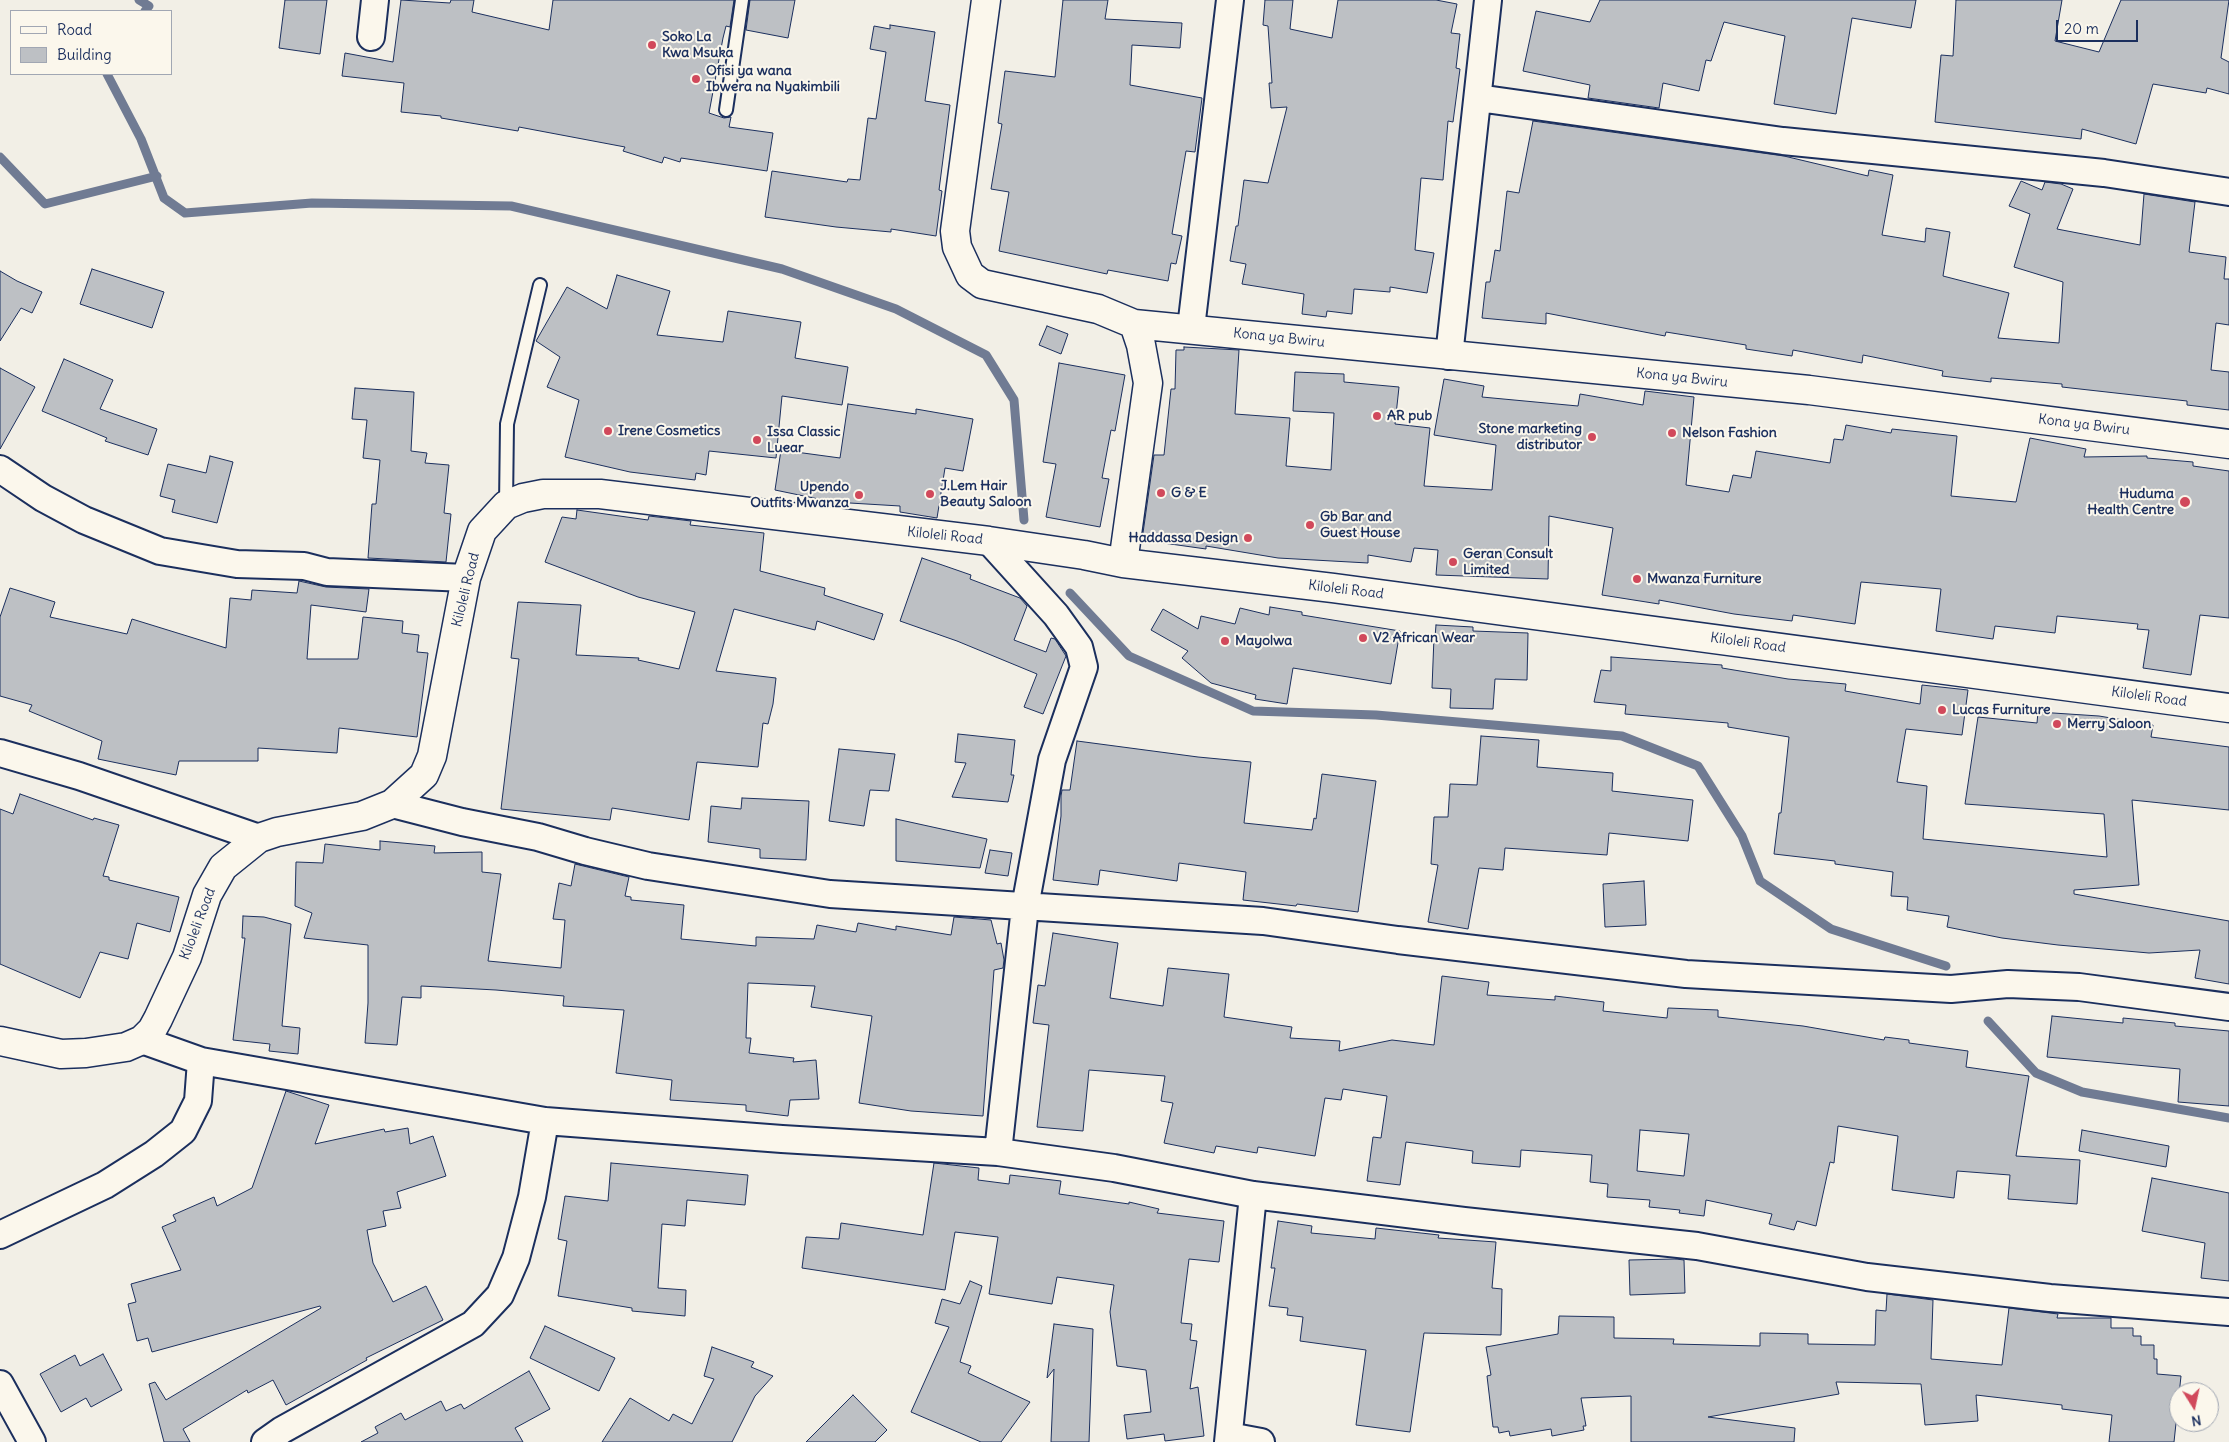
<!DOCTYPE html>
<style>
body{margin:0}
#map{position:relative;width:2229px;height:1442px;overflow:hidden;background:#f2efe6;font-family:Delius,sans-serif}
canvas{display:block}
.legend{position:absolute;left:10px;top:10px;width:162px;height:65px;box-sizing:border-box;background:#fbf7ec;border:1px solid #a1a7b3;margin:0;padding:6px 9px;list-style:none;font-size:15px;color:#1b2f5e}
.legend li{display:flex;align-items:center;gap:10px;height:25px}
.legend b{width:25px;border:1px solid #a1a7b3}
.north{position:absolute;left:2169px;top:1382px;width:50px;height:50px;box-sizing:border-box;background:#fbf7ec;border:1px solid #a1a7b3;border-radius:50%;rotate:170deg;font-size:14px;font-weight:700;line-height:20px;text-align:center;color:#1b2f5e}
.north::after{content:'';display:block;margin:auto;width:18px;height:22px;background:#d1495b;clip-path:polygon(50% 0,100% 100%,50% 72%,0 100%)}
.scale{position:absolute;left:2056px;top:20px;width:82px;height:22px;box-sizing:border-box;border:2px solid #1b2f5e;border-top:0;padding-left:6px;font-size:15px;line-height:18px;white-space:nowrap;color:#1b2f5e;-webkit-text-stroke:4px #fbf7ec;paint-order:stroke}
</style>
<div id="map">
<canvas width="2229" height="1442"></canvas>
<ul class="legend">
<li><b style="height:6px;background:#fbf7ec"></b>Road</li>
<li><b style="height:14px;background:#bdc0c4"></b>Building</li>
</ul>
<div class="north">N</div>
<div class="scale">20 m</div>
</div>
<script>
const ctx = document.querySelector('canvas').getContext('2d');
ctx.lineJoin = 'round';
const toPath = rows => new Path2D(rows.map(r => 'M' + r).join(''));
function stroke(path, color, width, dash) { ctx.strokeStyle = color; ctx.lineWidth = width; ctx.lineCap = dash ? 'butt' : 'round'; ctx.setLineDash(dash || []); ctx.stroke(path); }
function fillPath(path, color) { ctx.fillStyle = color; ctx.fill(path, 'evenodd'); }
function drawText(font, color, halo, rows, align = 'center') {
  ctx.font = font + ' Delius,sans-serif'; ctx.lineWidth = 4; ctx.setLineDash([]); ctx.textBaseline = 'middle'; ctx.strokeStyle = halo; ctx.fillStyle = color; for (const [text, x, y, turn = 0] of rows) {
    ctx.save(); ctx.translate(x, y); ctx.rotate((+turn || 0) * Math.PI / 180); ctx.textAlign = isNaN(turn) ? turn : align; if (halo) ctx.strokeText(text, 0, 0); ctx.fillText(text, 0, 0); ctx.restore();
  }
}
const stream = toPath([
 [139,0,149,6,145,11],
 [107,74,141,139,164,198,185,213,312,203,511,206,782,269,896,309,986,355,1014,400,1024,520],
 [0,157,45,204,157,176],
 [1070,593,1129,656,1253,711,1376,715,1622,736,1698,766,1742,836,1760,881,1831,929,1946,966],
 [1988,1021,2036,1073,2082,1092,2229,1118]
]);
const building = toPath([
 [285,0,327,0,320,54,279,48,285,0],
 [401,0,450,3,451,0,474,0,472,12,549,30,553,0,734,0,730,27,726,26,723,38,709,113,724,118,731,117,729,127,773,133,767,171,681,158,680,162,664,157,662,163,623,151,625,147,519,127,518,131,441,118,441,116,401,112,404,83,342,76,345,53,393,62,401,0],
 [750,0,795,0,788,38,746,30,750,0],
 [1063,0,1108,0,1105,19,1182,23,1180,48,1132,45,1130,85,1202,98,1195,152,1186,151,1172,234,1182,236,1176,264,1171,263,1168,281,1108,270,1107,274,999,251,1009,192,991,189,1002,124,998,123,1005,71,1055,77,1063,0],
 [1265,0,1293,0,1290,29,1332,38,1338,0,1436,0,1457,4,1451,33,1460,34,1456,68,1460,69,1453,122,1448,121,1443,180,1421,178,1415,250,1434,253,1427,293,1390,287,1390,292,1354,289,1352,314,1327,311,1326,317,1302,314,1304,294,1242,284,1246,264,1230,261,1236,226,1238,226,1244,180,1268,183,1287,107,1271,108,1269,83,1272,83,1268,26,1263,25,1265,0],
 [1600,0,1916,0,1911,28,1852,18,1836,114,1774,104,1785,36,1724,22,1711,61,1706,60,1699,91,1663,83,1659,108,1588,98,1590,85,1523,71,1536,11,1590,22,1600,0],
 [1956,0,2062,0,2055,41,2099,52,2121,0,2229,0,2221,58,2229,62,2229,94,2207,88,2206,93,2153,84,2136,144,2082,129,2081,139,1935,122,1941,55,1953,56,1956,0],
 [890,25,935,32,925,101,950,105,939,190,942,191,936,236,891,229,891,232,836,227,765,217,772,171,847,182,848,179,860,180,868,118,876,119,886,52,870,49,874,26,890,29,890,25],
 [1533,121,1784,156,1868,176,1869,170,1893,175,1882,235,1925,242,1926,228,1950,232,1943,276,2009,293,1998,338,2059,343,2063,282,2014,267,2030,214,2009,206,2021,181,2042,190,2045,182,2061,184,2073,189,2057,229,2140,245,2144,194,2195,202,2189,252,2226,257,2224,279,2229,279,2229,325,2216,323,2211,370,2229,372,2229,410,2187,405,2187,401,2062,387,2062,384,1991,378,1991,382,1942,376,1943,371,1863,355,1862,363,1793,350,1792,356,1746,349,1746,345,1666,332,1665,336,1546,313,1546,324,1482,318,1486,282,1490,282,1495,250,1500,251,1507,191,1519,193,1533,121],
 [92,269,164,292,152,328,80,304,92,269],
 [0,271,17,281,42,292,32,313,21,308,0,341,0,271],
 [617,275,670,291,657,335,723,342,728,311,801,322,795,358,848,367,842,405,782,396,776,458,709,451,706,475,696,473,695,480,630,472,565,457,579,400,547,387,560,357,536,341,567,287,607,309,617,275],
 [1047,326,1068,334,1061,354,1039,345,1047,326],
 [1184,347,1239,350,1235,414,1290,418,1286,466,1331,470,1334,413,1293,411,1295,372,1344,374,1344,382,1399,387,1395,424,1430,428,1424,486,1492,490,1496,445,1434,435,1444,379,1484,386,1482,397,1578,406,1580,394,1643,405,1645,391,1694,397,1686,485,1729,492,1733,475,1751,478,1756,451,1830,463,1834,439,1843,440,1846,425,1891,433,1892,429,1957,436,1951,496,2016,502,2030,438,2086,449,2084,457,2147,456,2147,458,2193,462,2193,466,2229,471,2229,618,2200,615,2191,675,2143,668,2149,630,2137,629,2138,624,2057,616,2055,633,1995,626,1993,639,1936,631,1941,589,1861,582,1855,624,1793,615,1792,621,1734,614,1659,600,1659,604,1602,595,1613,528,1549,516,1548,579,1436,575,1438,550,1414,548,1411,562,1368,555,1368,563,1278,558,1206,546,1206,549,1142,540,1154,455,1164,455,1171,389,1175,389,1176,350,1184,350,1184,347],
 [64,359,113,380,100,409,157,429,148,455,105,441,107,438,42,411,64,359],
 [1059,363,1125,375,1115,431,1111,430,1102,478,1109,479,1100,527,1046,517,1056,464,1043,462,1059,363],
 [0,368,35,387,0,449,0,368],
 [355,388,414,392,411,451,427,453,425,463,449,465,444,513,451,514,446,562,368,558,372,504,376,504,380,460,363,458,367,420,352,419,355,388],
 [848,404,916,414,916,409,973,419,963,471,945,468,937,518,900,512,900,506,833,502,775,490,781,450,840,458,848,404],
 [210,456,233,462,217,523,172,512,175,500,160,496,168,464,206,473,210,456],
 [577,510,648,520,649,516,691,521,690,525,764,533,760,571,825,588,824,595,883,614,874,640,817,621,815,630,734,609,716,671,776,678,773,704,768,724,763,723,758,767,697,762,689,820,612,808,610,820,501,809,519,659,511,658,518,602,581,605,576,655,639,658,638,660,679,669,695,612,638,597,545,562,562,517,576,519,577,510],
 [922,558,971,575,970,579,1020,598,1027,606,1014,640,1046,652,1051,638,1055,639,1066,656,1043,714,1024,707,1037,674,957,641,900,621,922,558],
 [299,581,326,587,369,589,366,612,311,605,307,659,358,659,363,617,403,621,402,633,419,635,417,652,428,653,417,737,339,728,337,753,258,748,258,761,179,761,176,775,98,759,102,741,29,711,32,705,0,696,0,617,10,588,55,602,50,617,127,634,132,619,226,648,230,598,251,600,252,590,297,593,299,581],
 [1270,607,1302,612,1302,615,1400,631,1391,684,1293,668,1287,704,1255,699,1256,695,1211,683,1182,658,1188,651,1151,630,1163,609,1198,629,1201,616,1235,624,1240,608,1269,615,1270,607],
 [1436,625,1473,627,1473,631,1528,633,1527,680,1495,679,1493,709,1450,708,1451,689,1432,688,1434,637,1435,637,1436,625],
 [1611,657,1722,665,1722,668,1788,679,1846,684,1845,691,1920,704,1922,685,1968,690,1962,735,1906,729,1897,782,1927,786,1923,839,2107,857,2104,814,1965,804,1978,717,2037,723,2038,712,2099,716,2153,725,2151,737,2229,747,2229,810,2132,800,2139,885,2074,890,2074,894,2229,921,2229,984,2195,978,2200,950,2149,953,2058,945,2002,938,1947,927,1949,916,1907,910,1908,897,1891,896,1893,872,1835,864,1835,861,1774,854,1779,813,1781,813,1789,737,1728,727,1728,723,1625,714,1626,705,1594,702,1601,670,1611,671,1611,657],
 [958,734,1015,740,1011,775,1014,775,1008,802,952,797,966,763,955,762,958,734],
 [1481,736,1539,740,1537,767,1613,773,1612,791,1693,800,1688,841,1609,833,1607,855,1505,848,1503,870,1479,868,1468,929,1428,922,1438,865,1431,864,1434,817,1448,817,1450,784,1477,785,1481,736],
 [1077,741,1198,757,1251,762,1244,823,1312,830,1314,818,1316,819,1322,774,1376,781,1358,912,1297,904,1296,906,1243,900,1246,872,1179,863,1177,881,1100,870,1098,885,1053,880,1061,816,1061,796,1062,790,1070,790,1077,741],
 [839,749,895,754,889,791,870,790,864,826,829,821,839,749],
 [20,794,93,820,94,818,119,825,103,876,109,877,109,880,179,897,170,932,137,923,128,959,100,952,80,998,0,964,0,809,13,814,20,794],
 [742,798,809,801,806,860,760,858,760,849,708,842,711,806,741,809,742,798],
 [896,819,987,839,980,868,896,861,896,819],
 [380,841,435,846,434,853,482,852,482,872,501,874,488,961,561,968,565,920,553,919,559,883,571,886,575,864,629,877,625,896,631,897,631,900,684,905,681,939,756,946,756,937,814,939,817,925,856,932,858,923,896,930,896,926,951,935,954,917,991,920,997,944,1001,943,1004,960,1003,968,994,970,983,1116,911,1111,859,1103,872,1016,811,1007,815,986,748,983,746,1038,751,1038,749,1053,794,1058,793,1062,816,1060,819,1099,790,1100,788,1116,746,1111,746,1105,670,1100,672,1080,616,1073,624,1010,563,1006,564,996,496,990,421,986,421,998,402,997,397,1045,365,1043,368,1003,368,945,304,938,312,913,295,906,296,862,323,863,325,844,380,850,380,841],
 [990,850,1012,853,1008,876,985,873,990,850],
 [1644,881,1646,925,1605,927,1603,884,1644,881],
 [243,916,264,917,291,924,282,1026,300,1028,298,1054,269,1051,270,1044,233,1040,245,938,242,938,243,916],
 [1053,933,1118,943,1110,998,1163,1006,1168,968,1229,974,1224,1017,1292,1027,1290,1038,1340,1041,1339,1051,1392,1040,1434,1045,1442,976,1489,982,1487,995,1555,1000,1555,996,1604,1002,1603,1011,1667,1018,1668,1008,1718,1010,1718,1017,1803,1026,1884,1040,1885,1037,1909,1040,1909,1043,1968,1051,1966,1067,2029,1076,2016,1156,2080,1160,2077,1204,2008,1199,2010,1175,1957,1171,1954,1198,1892,1190,1898,1136,1838,1126,1834,1163,1830,1162,1816,1226,1797,1221,1794,1230,1769,1224,1772,1214,1706,1200,1704,1216,1679,1213,1680,1210,1649,1207,1650,1200,1607,1197,1608,1184,1590,1182,1592,1155,1521,1150,1520,1167,1472,1163,1473,1151,1406,1142,1400,1185,1367,1181,1373,1137,1381,1138,1387,1096,1343,1089,1341,1100,1325,1098,1315,1156,1258,1147,1257,1153,1216,1146,1214,1153,1164,1143,1173,1103,1161,1101,1165,1076,1089,1070,1083,1131,1037,1127,1049,1025,1033,1023,1038,985,1045,986,1053,933],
 [1640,1130,1689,1134,1684,1176,1637,1171,1640,1130],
 [2052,1016,2123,1023,2123,1018,2175,1023,2175,1026,2229,1031,2229,1106,2178,1102,2180,1069,2047,1057,2052,1016],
 [286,1091,329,1105,315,1144,384,1129,385,1132,408,1128,410,1144,433,1136,446,1176,397,1192,401,1208,383,1211,386,1226,367,1230,373,1263,393,1302,426,1286,443,1320,366,1358,367,1360,286,1405,273,1380,248,1393,247,1390,183,1429,190,1442,164,1442,149,1384,155,1382,166,1400,321,1308,320,1306,152,1352,148,1338,137,1341,128,1304,136,1302,131,1284,181,1270,162,1227,176,1221,173,1215,214,1197,217,1206,252,1188,286,1091],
 [2082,1130,2169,1146,2166,1167,2079,1151,2082,1130],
 [611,1163,748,1175,745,1205,687,1200,685,1226,662,1224,658,1288,686,1290,685,1316,632,1311,632,1308,558,1296,567,1241,558,1239,565,1196,608,1201,611,1163],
 [934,1163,979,1168,978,1180,1009,1184,1010,1175,1061,1181,1059,1194,1129,1204,1129,1202,1159,1209,1157,1213,1224,1221,1219,1262,1189,1259,1181,1323,1192,1324,1190,1340,1197,1341,1190,1389,1198,1387,1204,1436,1165,1441,1164,1434,1127,1439,1124,1415,1151,1412,1146,1370,1117,1366,1110,1312,1114,1285,1057,1277,1052,1304,989,1294,998,1237,955,1232,945,1290,802,1268,806,1237,839,1239,841,1223,923,1235,934,1163],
 [2152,1178,2229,1193,2229,1281,2201,1278,2205,1243,2142,1231,2152,1178],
 [1278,1221,1312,1226,1311,1233,1375,1239,1376,1228,1439,1235,1438,1238,1496,1242,1492,1288,1502,1289,1501,1335,1424,1333,1410,1432,1356,1425,1366,1350,1300,1341,1303,1317,1287,1315,1288,1308,1269,1306,1275,1268,1271,1268,1278,1221],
 [1676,1259,1684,1260,1685,1293,1630,1295,1629,1260,1676,1259],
 [970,1281,982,1286,960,1362,971,1366,968,1373,1030,1402,1001,1442,981,1442,911,1412,949,1327,935,1323,942,1299,960,1304,970,1281],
 [1887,1294,1933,1300,1931,1359,2002,1365,2009,1308,2058,1314,2057,1318,2111,1318,2111,1328,2133,1328,2133,1336,2141,1336,2141,1345,2154,1345,2154,1359,2157,1359,2157,1374,2181,1376,2174,1442,2109,1442,2112,1415,2062,1409,2062,1405,1976,1395,1978,1421,1925,1425,1921,1384,1836,1382,1839,1394,1708,1417,1795,1428,1794,1442,1631,1442,1631,1396,1581,1398,1586,1426,1583,1426,1584,1430,1552,1436,1551,1429,1510,1436,1509,1431,1499,1433,1498,1427,1493,1427,1487,1376,1491,1375,1486,1347,1558,1334,1559,1316,1614,1317,1614,1338,1674,1339,1673,1344,1760,1346,1760,1333,1808,1334,1808,1344,1875,1345,1876,1310,1886,1311,1887,1294],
 [1054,1324,1093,1329,1089,1442,1051,1442,1054,1369,1047,1378,1054,1324],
 [545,1326,615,1358,599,1391,530,1358,545,1326],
 [712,1347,754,1362,751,1367,773,1376,755,1396,732,1442,602,1442,630,1398,669,1421,673,1414,692,1424,714,1379,704,1376,712,1347],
 [103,1354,122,1390,91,1407,86,1398,61,1412,40,1374,75,1355,80,1366,103,1354],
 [529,1371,550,1409,515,1428,523,1442,361,1442,378,1433,375,1427,401,1413,405,1420,441,1401,446,1411,461,1404,464,1409,529,1371],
 [853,1395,887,1430,875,1442,806,1442,853,1395]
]);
const lane = toPath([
 [726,110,742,0],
 [506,505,507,424,540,285]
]);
const street = toPath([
 [371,37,375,0],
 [1478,98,1783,141,2104,173,2229,192],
 [1191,328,1230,0],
 [1449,356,1488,0],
 [0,469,43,498,84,520,160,551,237,564,304,566,327,572,466,578],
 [989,541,1056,615,1079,647,1084,667,1052,760,1025,907,998,1152],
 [0,753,79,776,259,838],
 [392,804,462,822,538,837,585,851,648,866,830,894,1263,921,1398,940,1686,974,1951,989,2008,984,2079,987,2229,1007],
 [142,1040,201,1061,545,1121,782,1139,998,1152,1114,1168,1253,1195,1464,1221,1697,1246,1867,1277,2050,1298,2229,1312],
 [0,1235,105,1185,154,1154,183,1131,198,1101,201,1061],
 [0,1384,32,1442],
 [1229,1436,1261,1442],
 [265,1442,282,1430,473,1324,500,1295,516,1258,532,1197,545,1121],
 [1228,1442,1253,1195]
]);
const secondary = toPath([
 [986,0,955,231,957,247,970,275,982,284,1098,309,1134,324,1141,345,1148,383,1123,563],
 [1134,324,1809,390,2229,444],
 [0,1041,61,1054,86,1053,126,1047,142,1040,152,1030,158,1019,187,957,207,895,223,867,259,838,277,832,362,816,392,804,424,775,432,756,466,578,482,531,506,505,523,498,543,494,600,494,989,541,1084,555,1123,563,1333,588,2229,708]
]);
const markers = [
 [652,45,5,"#d1495b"],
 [696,79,5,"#d1495b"],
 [1377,416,5,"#d1495b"],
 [608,431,5,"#d1495b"],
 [1672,433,5,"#d1495b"],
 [1592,437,5,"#d1495b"],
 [757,440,5,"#d1495b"],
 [1161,493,5,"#d1495b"],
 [930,494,5,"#d1495b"],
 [859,495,5,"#d1495b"],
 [2185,502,6,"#d1495b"],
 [1310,525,5,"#d1495b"],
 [1248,538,5,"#d1495b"],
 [1453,562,5,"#d1495b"],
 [1637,579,5,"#d1495b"],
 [1363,638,5,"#d1495b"],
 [1225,641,5,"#d1495b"],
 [1942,710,5,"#d1495b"],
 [2057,724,5,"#d1495b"]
];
const poiNames = [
 ["Soko La",662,37],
 ["Kwa Msuka",662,53],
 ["Ofisi ya wana",706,71],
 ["Ibwera na Nyakimbili",706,87],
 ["AR pub",1387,416],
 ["Stone marketing",1582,429,"right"],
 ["distributor",1582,445,"right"],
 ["Irene Cosmetics",618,431],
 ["Issa Classic",767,432],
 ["Luear",767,448],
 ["Nelson Fashion",1682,433],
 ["J.Lem Hair",940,486],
 ["Beauty Saloon",940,502],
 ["Upendo",849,487,"right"],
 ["Outfits Mwanza",849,503,"right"],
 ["G & E",1171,493],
 ["Huduma",2174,494,"right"],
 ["Health Centre",2174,510,"right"],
 ["Gb Bar and",1320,517],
 ["Guest House",1320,533],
 ["Haddassa Design",1238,538,"right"],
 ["Geran Consult",1463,554],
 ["Limited",1463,570],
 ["Mwanza Furniture",1647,579],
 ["V2 African Wear",1373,638],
 ["Mayolwa",1235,641],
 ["Lucas Furniture",1952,710],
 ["Merry Saloon",2067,724]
];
const streetNames = [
 ["Kona ya Bwiru",1279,338,6],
 ["Kona ya Bwiru",1682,378,6],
 ["Kona ya Bwiru",2084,425,7],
 ["Kiloleli Road",945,536,6],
 ["Kiloleli Road",466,590,-76],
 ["Kiloleli Road",1346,590,7],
 ["Kiloleli Road",1748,643,8],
 ["Kiloleli Road",2149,697,8],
 ["Kiloleli Road",198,924,-69]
];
stroke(stream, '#707b93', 9);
fillPath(building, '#bdc0c4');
stroke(building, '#1b2f5e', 1);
stroke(lane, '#1b2f5e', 16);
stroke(street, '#1b2f5e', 30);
stroke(secondary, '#1b2f5e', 31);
stroke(lane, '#fbf7ec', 12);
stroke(street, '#fbf7ec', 26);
stroke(secondary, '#fbf7ec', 28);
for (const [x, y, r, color] of markers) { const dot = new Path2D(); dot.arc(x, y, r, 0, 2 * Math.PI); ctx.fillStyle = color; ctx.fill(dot); stroke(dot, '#fbf7ec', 2); }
drawText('bold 14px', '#1b2f5e', '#fbf7ec', poiNames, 'left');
drawText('14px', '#1b2f5e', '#fbf7ec', streetNames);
</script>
